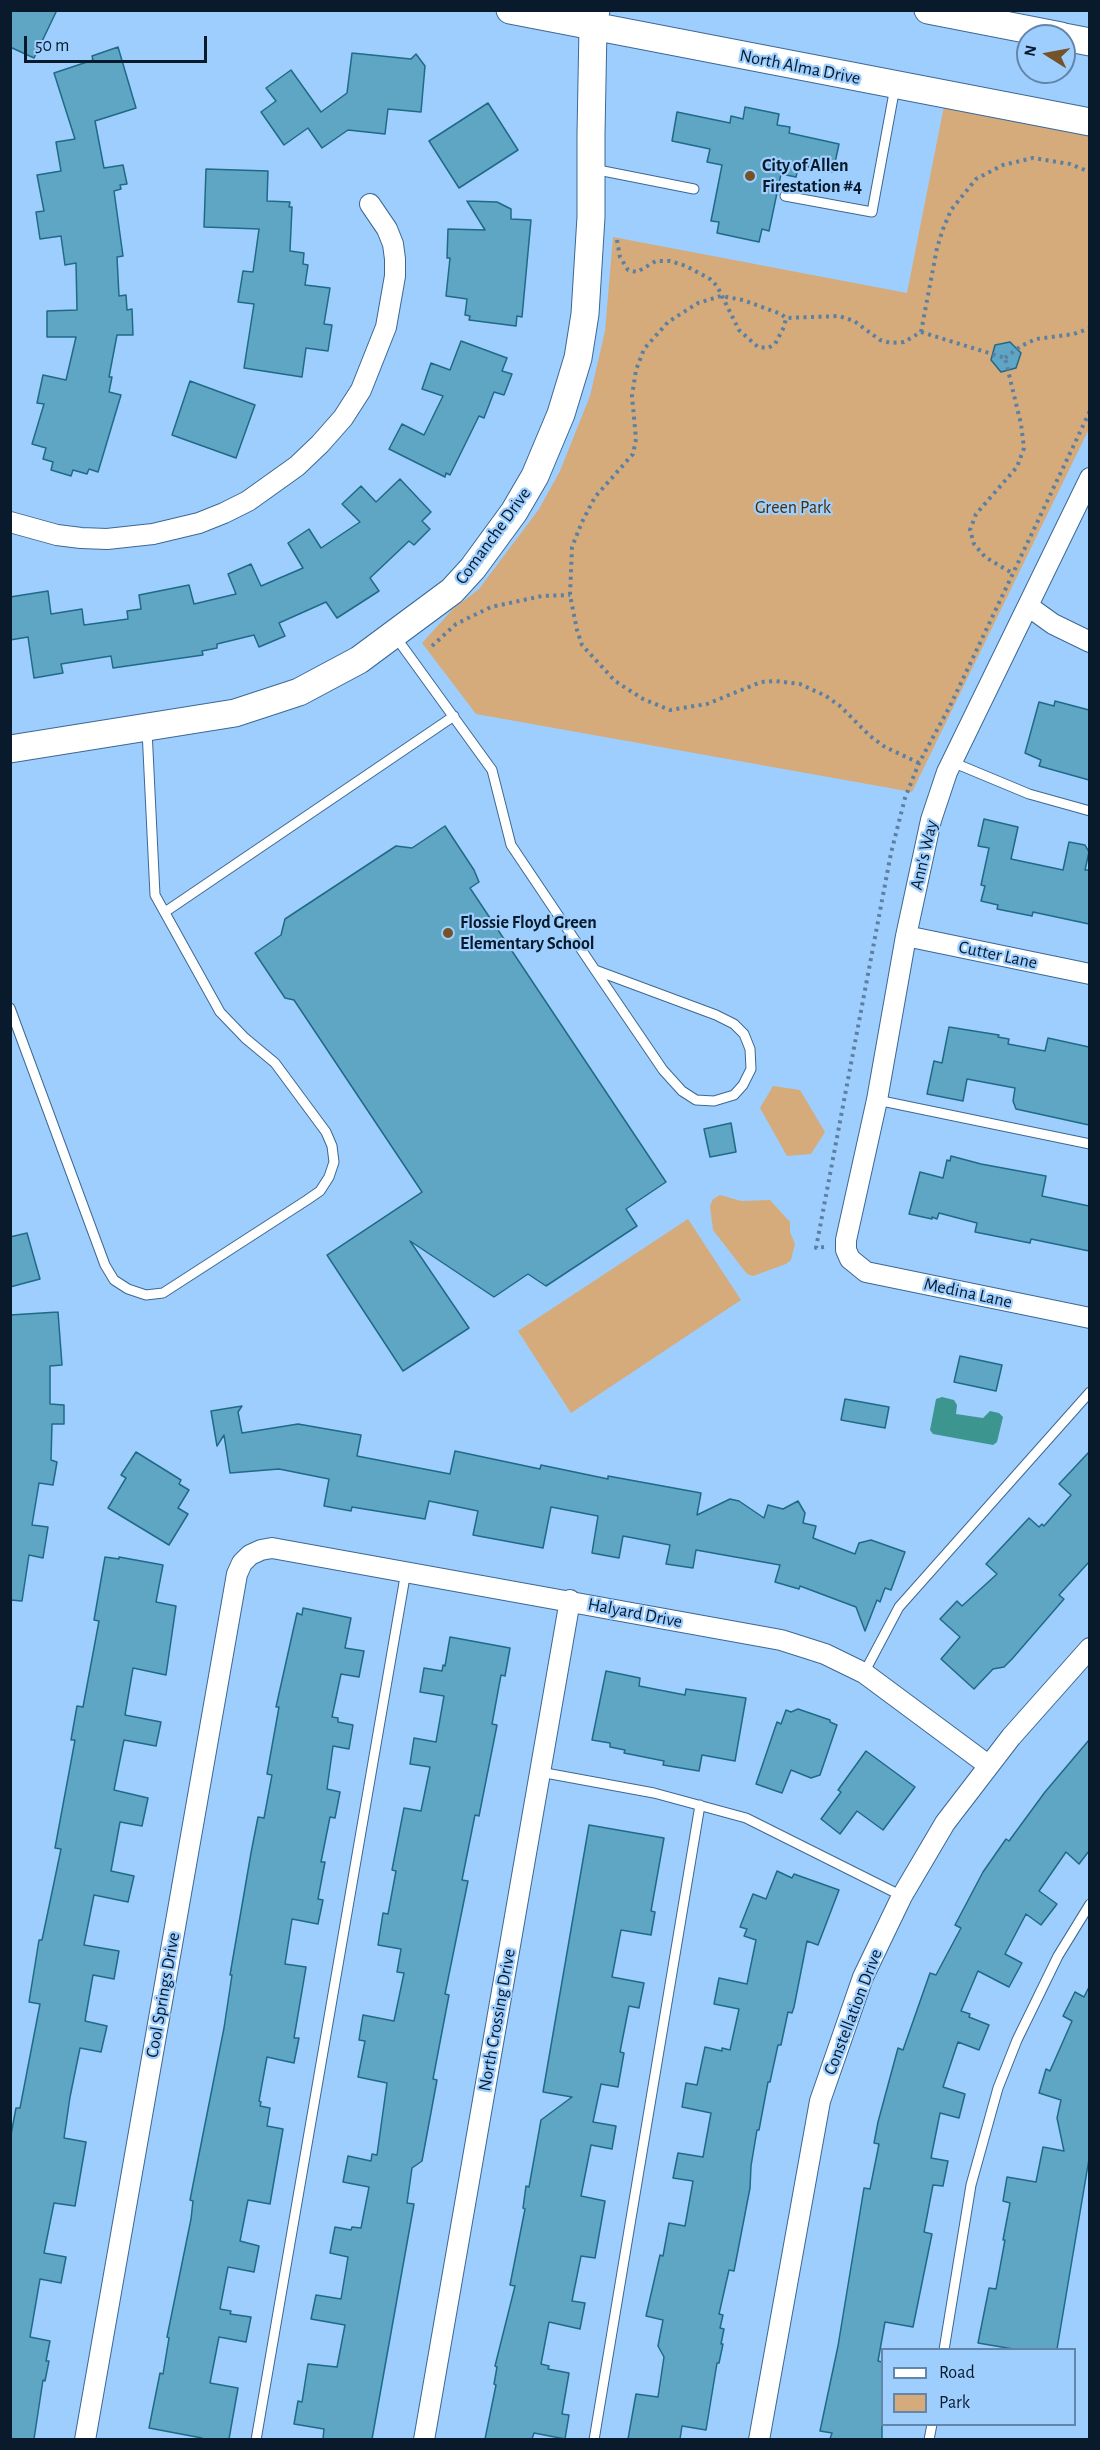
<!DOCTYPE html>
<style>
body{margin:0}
#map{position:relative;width:1100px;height:2450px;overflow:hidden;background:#9ecefe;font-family:"Alegreya Sans",sans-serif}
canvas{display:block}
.frame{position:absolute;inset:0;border:12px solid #081a2b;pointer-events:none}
.legend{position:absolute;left:881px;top:2348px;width:195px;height:78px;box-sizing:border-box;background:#9ecefe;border:2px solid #6286aa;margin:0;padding:8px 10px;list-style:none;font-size:18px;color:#081a2b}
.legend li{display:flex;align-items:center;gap:12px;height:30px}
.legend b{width:30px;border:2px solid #6286aa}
.north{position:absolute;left:1016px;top:24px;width:60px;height:60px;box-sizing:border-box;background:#9ecefe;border:2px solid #6286aa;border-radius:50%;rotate:281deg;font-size:16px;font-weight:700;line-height:24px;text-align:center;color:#081a2b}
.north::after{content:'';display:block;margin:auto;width:21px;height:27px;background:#74522a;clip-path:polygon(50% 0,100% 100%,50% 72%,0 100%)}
.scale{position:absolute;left:24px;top:36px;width:183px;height:27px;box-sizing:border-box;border:3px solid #081a2b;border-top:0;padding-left:8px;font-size:18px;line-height:21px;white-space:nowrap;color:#081a2b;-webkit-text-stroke:4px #9ecefe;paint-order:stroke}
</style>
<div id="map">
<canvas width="1100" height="2450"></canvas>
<div class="frame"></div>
<ul class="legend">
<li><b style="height:8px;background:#fff"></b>Road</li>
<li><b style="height:16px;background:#d5ab7b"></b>Park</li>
</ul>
<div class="north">N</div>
<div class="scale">50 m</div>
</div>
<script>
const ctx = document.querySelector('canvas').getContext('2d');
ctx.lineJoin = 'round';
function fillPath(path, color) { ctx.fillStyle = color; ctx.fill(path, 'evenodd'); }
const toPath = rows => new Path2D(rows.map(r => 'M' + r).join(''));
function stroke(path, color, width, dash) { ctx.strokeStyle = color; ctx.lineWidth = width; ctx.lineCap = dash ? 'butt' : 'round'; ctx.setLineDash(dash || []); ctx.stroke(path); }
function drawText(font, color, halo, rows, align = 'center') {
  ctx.font = font + ' "Alegreya Sans",sans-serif'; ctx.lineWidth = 4.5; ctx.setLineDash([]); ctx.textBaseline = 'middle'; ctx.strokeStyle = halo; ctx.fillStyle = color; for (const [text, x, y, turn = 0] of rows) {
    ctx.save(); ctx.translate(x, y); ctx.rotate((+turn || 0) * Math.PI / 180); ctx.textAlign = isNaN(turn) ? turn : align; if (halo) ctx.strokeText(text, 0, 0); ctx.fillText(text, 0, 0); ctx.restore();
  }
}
const green = toPath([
 [944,106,1089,133,1089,429,912,792,476,714,422,643,453,609,479,589,539,509,560,471,590,396,605,331,613,237,907,293],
 [773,1086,800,1090,825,1132,811,1154,787,1156,760,1108],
 [720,1195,741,1201,770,1200,790,1222,790,1232,795,1244,791,1260,786,1264,753,1276,747,1274,713,1230,710,1206,713,1199],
 [688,1219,741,1300,571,1413,518,1331]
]);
const water = toPath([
 [942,1397,954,1400,957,1405,956,1414,983,1418,990,1411,999,1413,1003,1417,997,1442,993,1445,933,1434,930,1430,936,1399]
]);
const building = toPath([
 [10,10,57,10,34,58,10,47,10,10],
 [118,47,136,108,95,121,104,168,123,165,127,184,120,185,121,189,114,191,123,256,117,257,119,296,126,295,127,310,132,309,133,335,117,335,109,377,112,377,109,392,121,395,98,472,89,469,87,474,73,470,71,476,51,470,53,462,43,459,46,448,32,444,44,404,37,403,43,375,66,380,76,337,47,337,47,311,77,310,76,263,65,265,61,236,40,239,36,212,44,211,37,175,61,171,56,142,75,139,54,73,93,60,92,56,118,47],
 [352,53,411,59,416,54,425,66,421,112,388,109,385,134,348,130,322,148,308,128,284,145,261,112,276,101,266,88,291,70,321,112,347,93,352,53],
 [488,103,518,150,459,188,429,141,488,103],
 [745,107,779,114,777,125,790,127,789,133,839,144,833,172,799,165,796,177,781,174,769,231,762,229,759,242,717,233,719,222,711,221,722,165,707,162,710,149,672,141,677,112,730,123,731,116,743,119,745,107],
 [206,169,268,171,267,201,290,202,289,207,292,207,290,251,304,253,303,264,308,265,305,285,330,288,324,324,332,325,328,351,306,348,302,377,244,368,254,304,238,302,243,271,253,272,259,229,204,227,206,169],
 [467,201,497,202,511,209,511,219,531,220,522,317,517,316,516,326,469,320,470,316,465,315,467,299,446,296,450,258,447,258,448,229,485,230,467,201],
 [461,341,507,358,502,371,512,374,504,395,494,392,484,418,479,416,450,475,446,473,445,477,389,449,402,424,424,435,443,396,422,389,431,363,450,370,461,341],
 [1010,342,1021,353,1016,368,1001,372,991,360,995,345,1010,342],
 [190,381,255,405,236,458,172,435,190,381],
 [400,479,431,512,422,521,430,529,414,545,409,541,370,578,379,591,337,618,326,602,279,623,285,636,259,647,254,635,217,644,217,648,202,651,203,655,113,668,111,656,61,664,63,673,34,678,28,637,10,640,10,597,48,591,51,614,82,609,84,625,128,619,127,611,141,609,139,595,189,585,194,604,236,594,228,574,251,564,261,586,303,568,288,543,309,529,321,548,360,522,342,504,361,486,376,502,400,479],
 [1055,701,1089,710,1089,780,1039,766,1041,760,1025,753,1039,702,1054,706,1055,701],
 [984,819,1018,827,1011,859,1063,870,1069,842,1085,845,1089,852,1085,870,1089,870,1089,924,1033,912,1032,916,997,909,998,905,981,901,985,886,981,885,989,848,978,846,984,819],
 [445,826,474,870,479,882,470,888,666,1182,626,1209,637,1226,546,1286,528,1274,494,1297,410,1241,469,1328,403,1371,327,1255,422,1192,294,1000,285,998,255,953,281,935,285,919,396,846,412,848,445,826],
 [949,1027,999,1035,998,1037,1009,1039,1008,1044,1045,1051,1048,1038,1089,1047,1089,1125,1016,1109,1013,1101,1015,1088,967,1079,963,1101,927,1094,934,1061,942,1063,949,1027],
 [731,1123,736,1152,710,1157,704,1129,731,1123],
 [951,1156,981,1164,1046,1176,1042,1196,1089,1206,1089,1251,1031,1239,1030,1243,975,1232,977,1223,939,1213,937,1219,932,1217,932,1219,909,1214,920,1172,943,1178,947,1160,950,1161,951,1156],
 [27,1233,40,1279,10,1287,10,1237,27,1233],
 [58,1312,62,1365,50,1366,50,1404,64,1405,64,1424,52,1424,51,1460,57,1462,53,1485,39,1483,32,1525,48,1527,43,1558,29,1555,22,1601,10,1600,10,1315,58,1312],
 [960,1356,1002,1365,996,1391,954,1382,960,1356],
 [845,1399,889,1407,885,1428,841,1420,845,1399],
 [242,1406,238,1412,242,1433,298,1424,361,1435,357,1456,450,1474,455,1451,540,1469,541,1465,608,1479,608,1476,701,1493,697,1515,730,1499,739,1501,764,1518,768,1505,783,1509,798,1501,805,1513,803,1523,816,1526,813,1538,855,1554,859,1543,871,1540,905,1552,891,1590,885,1588,880,1602,877,1600,865,1631,856,1607,800,1586,799,1589,775,1582,780,1565,696,1550,693,1568,666,1564,670,1545,623,1536,619,1558,592,1553,598,1516,551,1507,543,1548,473,1535,478,1511,429,1501,425,1519,352,1507,351,1511,324,1506,329,1479,279,1469,230,1473,224,1435,217,1446,211,1411,242,1406],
 [136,1452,181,1480,179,1484,189,1490,178,1508,188,1514,169,1545,108,1508,126,1478,121,1475,136,1452],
 [1089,1452,1089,1562,1059,1595,1064,1599,1012,1659,1004,1667,993,1669,974,1689,941,1659,960,1637,940,1619,957,1601,962,1606,997,1574,986,1564,1029,1518,1039,1527,1042,1524,1044,1526,1071,1495,1059,1484,1089,1452],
 [105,1557,119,1559,119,1557,163,1565,156,1602,176,1606,166,1675,133,1668,125,1715,161,1722,156,1746,124,1740,114,1790,148,1798,142,1826,120,1822,111,1871,134,1876,128,1902,94,1895,84,1945,119,1951,114,1979,93,1975,85,2021,107,2026,101,2052,80,2048,70,2097,64,2138,86,2142,75,2206,54,2203,44,2253,66,2257,61,2283,40,2279,30,2337,50,2341,46,2361,49,2361,45,2381,43,2380,34,2439,10,2439,10,2140,16,2108,20,2108,40,2004,29,2002,39,1940,42,1940,61,1849,55,1848,75,1740,71,1740,77,1706,83,1707,99,1621,94,1620,105,1557],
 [303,1608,351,1618,345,1648,364,1651,359,1677,341,1674,332,1717,338,1718,338,1722,353,1725,349,1749,333,1746,327,1789,340,1792,335,1818,330,1817,321,1862,325,1862,318,1899,323,1900,318,1924,292,1919,285,1964,306,1967,294,2038,299,2038,294,2063,267,2057,259,2101,261,2102,260,2106,270,2108,267,2126,283,2129,270,2204,248,2200,240,2241,259,2246,254,2272,228,2267,220,2309,231,2311,230,2314,251,2317,246,2342,219,2337,210,2383,238,2388,229,2439,202,2439,202,2438,149,2428,160,2373,163,2374,169,2338,167,2337,191,2219,193,2201,190,2200,224,2028,232,1975,230,1975,251,1853,258,1817,264,1818,272,1775,267,1774,279,1707,276,1707,297,1613,302,1615,303,1608],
 [450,1637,510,1648,505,1676,501,1675,492,1724,497,1725,479,1816,475,1815,462,1880,468,1881,445,1994,449,1995,433,2079,437,2080,422,2161,412,2168,407,2203,414,2204,372,2439,323,2439,324,2429,294,2424,298,2401,302,2402,308,2364,337,2367,345,2325,311,2319,316,2295,341,2299,348,2257,330,2253,335,2227,351,2230,352,2227,361,2228,369,2187,343,2182,348,2156,371,2161,372,2154,377,2155,387,2083,358,2077,365,2041,359,2040,363,2015,394,2021,404,1973,397,1972,401,1949,378,1945,383,1913,388,1914,396,1871,392,1870,404,1808,421,1811,430,1767,410,1764,414,1738,436,1742,444,1696,420,1692,424,1668,442,1671,443,1665,445,1666,450,1637],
 [606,1671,640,1678,639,1686,685,1695,686,1689,746,1698,735,1761,702,1755,699,1771,663,1765,664,1761,624,1753,625,1750,610,1747,610,1743,592,1740,606,1671],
 [798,1709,830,1720,830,1722,837,1725,820,1775,811,1778,791,1770,782,1793,756,1784,777,1722,781,1724,786,1710,791,1712,798,1709],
 [1089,1740,1089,1851,1079,1864,1066,1852,1039,1891,1057,1904,1041,1925,1026,1914,1005,1954,1022,1963,1009,1987,978,1971,961,2011,970,2014,969,2017,989,2025,979,2050,958,2042,943,2087,965,2094,959,2118,940,2113,931,2158,948,2161,943,2186,933,2185,924,2232,932,2234,913,2327,885,2322,878,2361,882,2362,882,2439,830,2439,832,2433,820,2431,838,2346,864,2188,870,2189,879,2144,874,2143,878,2122,898,2048,903,2050,930,1973,936,1975,961,1928,955,1925,983,1872,1006,1839,1009,1841,1045,1792,1089,1740],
 [866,1751,915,1787,883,1830,857,1811,840,1834,821,1819,841,1792,838,1790,866,1751],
 [589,1825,664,1838,651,1911,655,1912,651,1935,621,1930,612,1977,644,1983,639,2008,629,2006,620,2052,624,2053,618,2087,601,2084,593,2122,616,2126,612,2149,591,2145,581,2196,605,2201,595,2258,581,2256,572,2301,585,2303,580,2329,549,2322,541,2364,549,2366,548,2369,569,2373,562,2414,569,2415,565,2439,534,2433,532,2439,485,2439,496,2385,494,2384,497,2367,495,2366,515,2286,510,2285,525,2209,523,2208,526,2186,529,2187,541,2120,572,2097,543,2092,589,1825],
 [777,1871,792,1878,794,1874,839,1890,818,1945,807,1941,794,2007,792,2013,788,2012,781,2045,778,2045,770,2082,768,2082,759,2130,757,2130,751,2166,750,2188,734,2271,729,2270,719,2314,723,2315,720,2328,724,2329,721,2344,723,2344,719,2363,717,2363,706,2430,682,2426,680,2439,628,2439,636,2394,658,2397,664,2357,658,2346,663,2320,646,2316,660,2255,663,2256,669,2223,685,2226,693,2181,673,2178,678,2153,703,2157,711,2113,682,2107,686,2083,697,2085,705,2047,722,2051,722,2048,730,2050,739,2009,714,2004,719,1978,747,1984,756,1940,744,1936,747,1929,740,1927,753,1894,766,1899,777,1871],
 [1089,1987,1089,2159,1057,2349,1013,2349,978,2343,989,2288,996,2289,1005,2240,1003,2240,1010,2203,1003,2201,1007,2177,1036,2182,1043,2147,1064,2151,1057,2118,1061,2100,1039,2093,1046,2069,1050,2071,1072,2021,1063,2016,1075,1992,1084,1997,1089,1987]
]);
const path = toPath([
 [617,240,620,257,628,270,637,272,656,261,670,261,686,266,710,279,717,286,739,330,758,347,768,348,775,344,784,327,786,318],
 [921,332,1005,358,1021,424,1024,448,1017,467,976,514,970,530,974,544,985,557,1012,573],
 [1005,358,1021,346,1036,339,1074,334,1090,328],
 [432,646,456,624,491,607,542,596,570,595],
 [919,763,885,747,870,736,840,706,826,696,800,684,775,681,761,682,707,704,670,710,643,699,615,681,582,645,577,630,570,595,572,547,582,522,595,497,633,454,636,439,632,396,636,370,644,349,668,322,698,303,721,296,743,300,781,314,786,318,839,316,854,321,880,340,891,343,904,342,921,332,937,248,943,229,951,210,976,179,1003,165,1033,158,1070,164,1090,172],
 [824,1247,816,1248,891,853,905,798,919,763,950,706,1090,411]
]);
const lane = toPath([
 [593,169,694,189],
 [785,196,872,212,895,87],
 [395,636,492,770,511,845,595,970,663,1070,682,1091,696,1100,714,1101,734,1095,743,1085,751,1069,750,1049,744,1034,734,1024,716,1015,595,970],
 [952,762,1029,794,1090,811],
 [165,912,454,716],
 [10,1008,105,1265,114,1280,128,1289,146,1295,163,1293,307,1200,320,1191,329,1177,334,1162,332,1146,326,1132,275,1063,245,1038,220,1012,155,895,147,730],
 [877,1100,1090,1144],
 [864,1673,899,1607,1090,1392],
 [540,1772,654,1793,746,1818,902,1896],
 [944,2350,971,2185,998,2088,1017,2040,1058,1956,1090,1904],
 [256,2440,406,1571],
 [594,2440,700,1805],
 [929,2440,932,2424]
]);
const street = toPath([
 [1090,478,947,772,931,820,906,936,877,1100,846,1240,846,1250,850,1259,866,1272,1090,1318],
 [10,522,57,535,81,538,107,539,153,534,199,523,224,513,248,501,297,466,320,444,343,418,361,390,386,327,395,276,395,259,393,244,387,229,370,204],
 [1028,606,1053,624,1090,642],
 [906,936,1090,974],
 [85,2440,237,1574,242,1563,250,1555,261,1550,272,1548,781,1640,825,1654,864,1673,988,1765],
 [424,2440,570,1600],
 [759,2440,820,2101,863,1977,902,1896,945,1823,1011,1737,1090,1648]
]);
const secondary = toPath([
 [510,10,1090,122],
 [928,10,1061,36],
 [1064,37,1090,42],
 [10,749,235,713,299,692,359,660,452,591,473,568,514,512,535,476,561,414,578,358,585,314,591,217,591,134,593,27,596,10]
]);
const markers = [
 [750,176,6,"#74522a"],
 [448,933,6,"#74522a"]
];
const streetNames = [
 ["North Alma Drive",800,67,11],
 ["Comanche Drive",493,536,-54],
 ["Ann's Way",924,855,-77],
 ["Cutter Lane",998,955,12],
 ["Medina Lane",968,1293,12],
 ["Halyard Drive",635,1613,11],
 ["Cool Springs Drive",163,1995,-80],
 ["Constellation Drive",853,2012,-69],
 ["North Crossing Drive",497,2020,-80]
];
const poiNames = [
 ["City of Allen",762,166],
 ["Firestation #4",762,187],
 ["Flossie Floyd Green",460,923],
 ["Elementary School",460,944]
];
const parkNames = [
 ["Green Park",793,508]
];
fillPath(green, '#d5ab7b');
fillPath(water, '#3d958f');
fillPath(building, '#5fa5c4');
stroke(building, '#206a87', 1.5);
stroke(lane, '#3c6893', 11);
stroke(street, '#3c6893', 22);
stroke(secondary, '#3c6893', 29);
stroke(path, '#5d80a2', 4, [3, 4.5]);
stroke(lane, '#fff', 9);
stroke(street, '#fff', 20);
stroke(secondary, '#fff', 27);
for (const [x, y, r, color] of markers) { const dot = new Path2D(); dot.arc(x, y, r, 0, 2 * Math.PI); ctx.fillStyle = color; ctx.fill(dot); stroke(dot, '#9ecefe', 2); }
drawText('18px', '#081a2b', '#9ecefe', streetNames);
drawText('bold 18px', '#081a2b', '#9ecefe', poiNames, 'left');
drawText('18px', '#4a2c03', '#9ecefe', parkNames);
</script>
